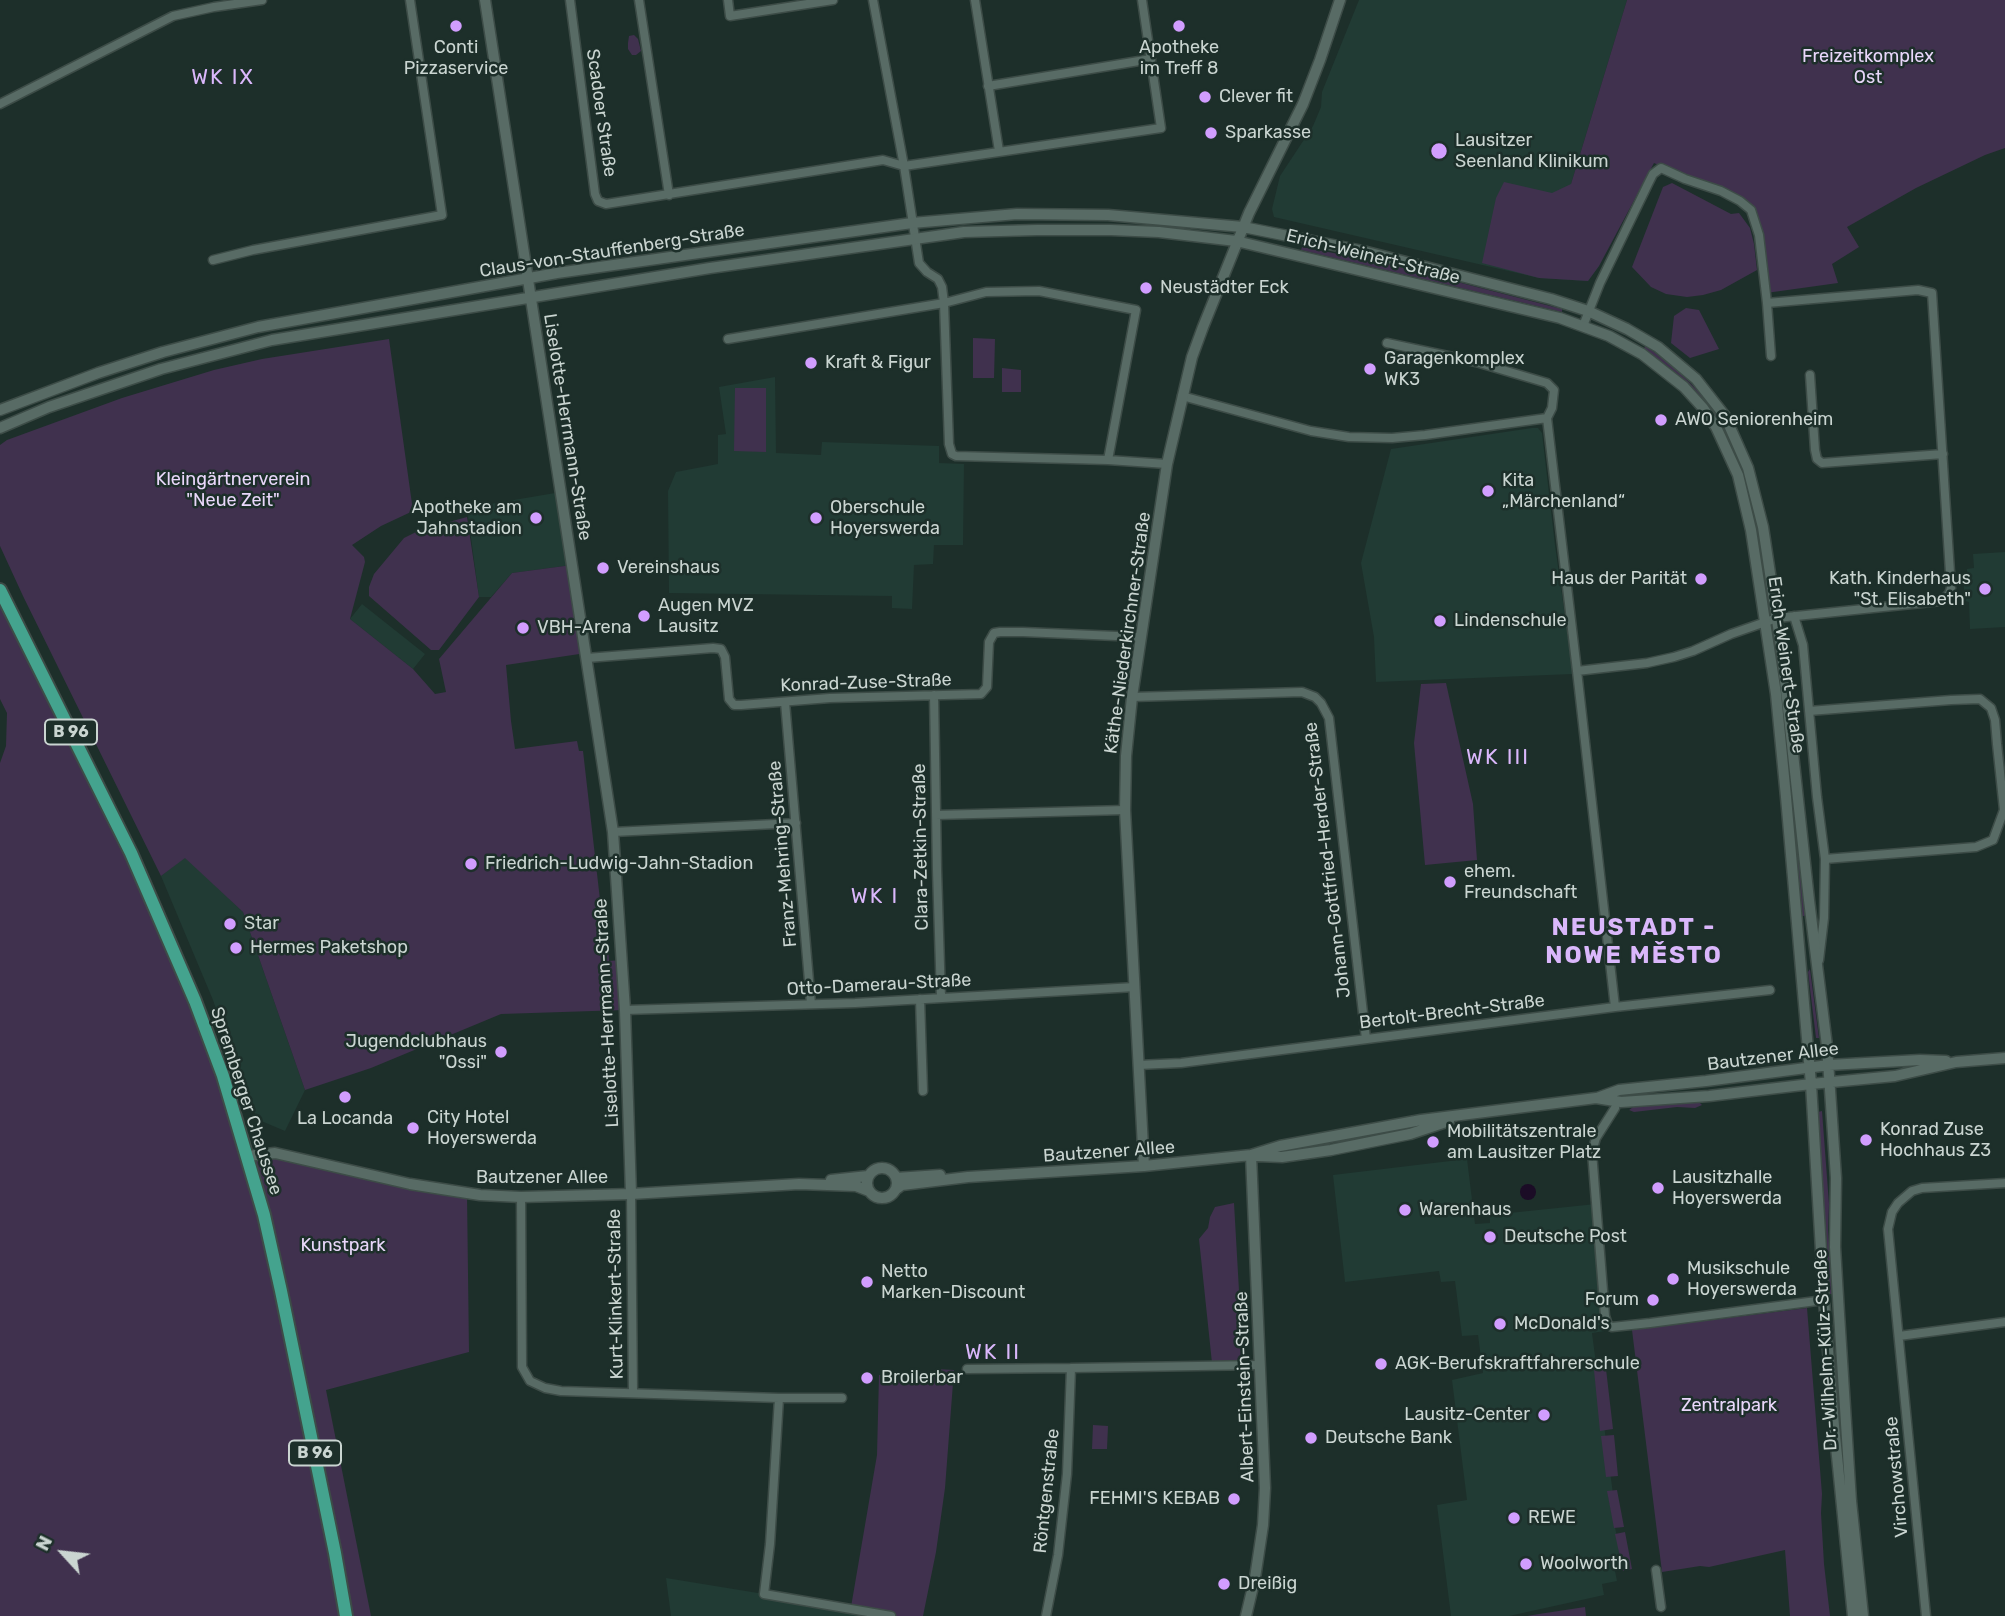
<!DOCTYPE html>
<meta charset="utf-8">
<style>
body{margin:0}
#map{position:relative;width:2005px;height:1616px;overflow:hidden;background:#1d2f2a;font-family:Rubik,sans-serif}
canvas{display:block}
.north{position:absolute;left:28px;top:1518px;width:70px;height:70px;-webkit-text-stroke:5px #1d2f2a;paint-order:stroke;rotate:297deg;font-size:19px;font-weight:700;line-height:28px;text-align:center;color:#cad5d1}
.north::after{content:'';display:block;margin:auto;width:24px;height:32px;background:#cad5d1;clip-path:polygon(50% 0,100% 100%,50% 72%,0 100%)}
</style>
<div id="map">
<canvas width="2005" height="1616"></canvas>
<div class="north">N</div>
</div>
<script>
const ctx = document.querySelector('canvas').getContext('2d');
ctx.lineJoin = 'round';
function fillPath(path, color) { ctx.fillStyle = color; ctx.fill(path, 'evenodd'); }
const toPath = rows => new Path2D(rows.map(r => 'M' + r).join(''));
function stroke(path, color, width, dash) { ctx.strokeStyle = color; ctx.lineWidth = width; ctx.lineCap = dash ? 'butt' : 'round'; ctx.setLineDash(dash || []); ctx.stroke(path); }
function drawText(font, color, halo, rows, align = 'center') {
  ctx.font = font + ' Rubik,sans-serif'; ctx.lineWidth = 5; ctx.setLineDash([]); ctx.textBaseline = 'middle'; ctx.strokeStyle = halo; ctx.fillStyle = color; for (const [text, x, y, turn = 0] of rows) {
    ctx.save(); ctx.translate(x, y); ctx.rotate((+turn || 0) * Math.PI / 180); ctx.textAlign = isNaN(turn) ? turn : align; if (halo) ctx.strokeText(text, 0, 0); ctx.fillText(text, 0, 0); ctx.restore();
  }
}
const built = toPath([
 [1359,0,1627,0,1571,184,1599,266,1588,281,1539,278,1274,217,1272,209,1280,176,1313,126,1321,107,1322,92],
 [775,377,776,453,821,455,822,442,939,446,939,463,964,464,963,545,934,545,933,564,914,565,912,609,892,608,892,596,669,593,668,491,676,472,718,464,718,435,726,434,719,387],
 [1532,428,1538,428,1542,433,1555,545,1573,674,1376,682,1374,637,1361,563,1391,449],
 [561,492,572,565,512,573,491,597,479,597,467,508],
 [2005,552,2005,627,1970,629,1969,602,1965,601,1963,578,1967,577,1967,569,1974,568,1973,554],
 [362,604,425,654,413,669,350,619],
 [185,857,243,912,305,1090,285,1131,259,1120,249,1104,213,1000,161,876],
 [1467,1159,1475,1224,1490,1223,1490,1215,1596,1204,1611,1330,1592,1333,1613,1494,1608,1495,1624,1569,1615,1571,1617,1581,1602,1584,1604,1595,1509,1616,1451,1616,1437,1505,1467,1500,1452,1380,1483,1373,1478,1335,1462,1336,1455,1281,1441,1282,1439,1271,1345,1282,1333,1175],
 [666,1578,764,1594,887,1616,671,1616]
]);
const green = toPath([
 [1627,0,2005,0,2005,148,1985,155,1916,188,1847,227,1859,247,1832,264,1838,283,1766,293,1751,210,1740,201,1654,163,1599,266,1588,281,1539,278,1482,263,1496,198,1504,182,1552,193,1571,184],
 [634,35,638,39,641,51,636,55,632,55,628,49,628,43,629,36],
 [1672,183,1731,214,1739,213,1750,228,1754,244,1757,270,1721,290,1703,295,1687,297,1666,294,1651,287,1632,267,1663,187],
 [1302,247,1380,262,1562,309,1562,312,1301,250],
 [1686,308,1699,310,1719,349,1690,358,1671,343,1674,316],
 [973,338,995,339,994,378,973,378],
 [389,339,413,511,381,526,352,545,364,557,365,562,350,619,413,669,435,694,446,692,439,659,512,573,572,565,586,653,506,665,511,721,515,749,577,741,579,751,583,751,603,926,607,926,609,961,621,960,624,1010,501,1014,371,1068,305,1090,243,912,185,858,161,876,23,596,0,546,0,445,7,440,122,398,214,370,262,359],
 [1646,346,1674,367,1701,394,1712,407,1730,438,1745,476,1760,536,1769,595,1766,596,1757,536,1743,477,1685,383,1670,369,1643,349],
 [1002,368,1021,370,1021,392,1002,392],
 [735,388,766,388,766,452,734,451],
 [467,517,479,597,439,650,431,650,369,596,369,587,374,574,404,538,420,530],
 [0,592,97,786,194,1002,263,1215,344,1616,0,1616,0,763,6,746,7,713,0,699],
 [1775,640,1777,641,1794,795,1791,795],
 [1446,683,1473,804,1477,860,1425,865,1414,743,1421,684],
 [1793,798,1806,915,1801,917,1790,799],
 [1810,969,1819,1038,1816,1038,1808,972],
 [1684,1102,1699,1102,1702,1105,1695,1108,1677,1107,1634,1112,1629,1110,1636,1105],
 [1822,1111,1829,1204,1828,1230,1833,1294,1830,1294,1818,1112],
 [265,1155,467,1194,469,1352,326,1390,371,1616,347,1616,248,1156],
 [1234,1203,1243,1361,1212,1363,1199,1239,1208,1228,1210,1217,1215,1207],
 [1807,1308,1822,1494,1821,1513,1824,1564,1830,1616,1790,1616,1785,1550,1709,1567,1700,1566,1662,1572,1632,1330],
 [936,1369,954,1370,945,1488,936,1552,923,1616,893,1616,851,1607,877,1455,879,1375,928,1376],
 [1606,1369,1613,1429,1600,1431,1594,1370],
 [1093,1425,1108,1426,1107,1449,1092,1449],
 [1614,1435,1618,1476,1606,1477,1601,1436],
 [1617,1490,1624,1527,1614,1528,1607,1491],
 [1625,1532,1632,1569,1623,1571,1615,1534],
 [1585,1607,1586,1616,1527,1616,1539,1614]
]);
const water = toPath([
 '1520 1192a8 8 0 1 1 16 0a8 8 0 1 1-16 0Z'
]);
const minor = toPath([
 [570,0,595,194,598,201,606,204,883,160,904,166,919,263,927,272,938,279,942,287,944,303,986,292,1039,291,1136,310,1108,460],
 [639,0,669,195],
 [728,0,730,16,833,0],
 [873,0,904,166,1161,128,1142,0],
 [975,0,999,151],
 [988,86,1151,59],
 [0,104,173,16,214,7,262,0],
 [213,260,253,250,442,215,410,0],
 [1767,303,1771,356],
 [1583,326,1600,283,1648,184,1653,174,1661,168,1685,179,1721,191,1740,201,1751,210,1759,235,1767,303,1918,290,1932,293,1951,588,1949,594,1941,601,1777,618,1731,634,1693,651,1674,657,1647,663,1577,671,1615,1007],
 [728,339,944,303,949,444,952,454,956,456,1108,460,1167,464],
 [1387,343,1476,362,1547,383,1554,390,1552,408,1547,418,1577,671],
 [1810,375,1815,450,1817,459,1822,463,1943,454],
 [1182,396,1311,431,1349,437,1392,438,1425,435,1547,418],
 [1794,616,1803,645,1817,797,1825,859,1824,918,1819,960],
 [587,658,713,648,721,649,725,657,729,699,734,705,741,705,830,698,981,694,987,687,989,642,994,633,1000,632,1023,632,1140,637],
 [934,695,937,870,941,998],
 [1132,697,1302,692,1315,697,1321,703,1329,718,1366,1039],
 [785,702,811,1004],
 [1809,711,1951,700,1980,699,1991,708,1995,720,1997,744,2004,810,1993,840,1976,847,1825,859],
 [936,815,1125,810],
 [613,832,796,823],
 [920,999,923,1091],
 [625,1010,855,1003,1135,987],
 [1138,1065,1181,1063,1615,1007,1770,990],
 [1615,1108,1596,1138,1592,1152,1605,1316,1608,1325,1612,1327,1650,1323,1824,1300],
 [631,1194,633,1393],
 [521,1197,522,1367,530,1381,545,1388,561,1391,779,1398,770,1544,764,1594,891,1616],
 [1899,1336,2005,1322],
 [1071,1368,1260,1365],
 [967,1369,1071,1368,1067,1474,1058,1555,1046,1616],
 [779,1398,842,1398],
 [1656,1570,1661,1607],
 [1926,1616,1888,1229,1892,1212,1898,1203,1912,1191,1922,1188,2005,1183]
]);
const tertiary = toPath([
 [485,0,613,832,625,1010,631,1194],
 [0,410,98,373,163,352,258,327,557,273,912,223,1017,214,1108,215,1243,227,1363,251,1551,299,1588,311,1627,329,1658,347,1696,379,1725,416,1748,468,1763,527,1782,653,1809,900,1827,1046,1836,1178,1835,1247,1839,1314,1851,1501,1863,1616],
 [0,428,49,407,161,369,272,340,710,268,964,232,1037,230,1111,230,1159,232,1236,241,1560,318,1609,336,1642,354,1684,387,1703,408,1716,427,1738,475,1751,530,1776,694,1786,797,1811,1084,1824,1300,1834,1426,1853,1616],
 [1597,1098,1619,1090,1706,1081,1829,1065,1920,1060,1946,1061],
 [247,1156,275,1153,410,1184,480,1195,521,1197,631,1194,799,1184,856,1186,869,1191],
 [1258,1156,1282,1157,1331,1150,1410,1134,1449,1121],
 [1144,1166,1125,810,1126,756,1132,697,1167,464,1192,357,1203,327,1249,213,1303,104,1320,60,1340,0],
 '867 1183a15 15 0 1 1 30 0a15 15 0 1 1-30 0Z',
 [896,1178,940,1175],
 [831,1180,868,1176],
 [895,1190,902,1185,968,1177,1144,1166,1251,1155,1280,1146,1421,1120,1596,1098,1621,1102,1709,1096,1811,1084,1895,1076,1956,1062,2005,1058],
 [1246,1616,1255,1578,1263,1525,1265,1488,1251,1155]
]);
const primary = toPath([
 [0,590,131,853,195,1001,223,1076,264,1215,281,1291,335,1553,346,1616]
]);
const markers = [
 [456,26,7,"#d19dfe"],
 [1179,26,7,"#d19dfe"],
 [1205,97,7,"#d19dfe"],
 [1211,133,7,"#d19dfe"],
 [1439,151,9,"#d19dfe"],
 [1146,288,7,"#d19dfe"],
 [811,363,7,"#d19dfe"],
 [1370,369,7,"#d19dfe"],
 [1661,420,7,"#d19dfe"],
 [1488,491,7,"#d19dfe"],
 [536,518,7,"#d19dfe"],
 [816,518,7,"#d19dfe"],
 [603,568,7,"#d19dfe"],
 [1701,579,7,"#d19dfe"],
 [1985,589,7,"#d19dfe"],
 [644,616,7,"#d19dfe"],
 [1440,621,7,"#d19dfe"],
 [523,628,7,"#d19dfe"],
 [471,864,7,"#d19dfe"],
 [1450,882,7,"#d19dfe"],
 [230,924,7,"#d19dfe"],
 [236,948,7,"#d19dfe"],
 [501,1052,7,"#d19dfe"],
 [345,1097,7,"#d19dfe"],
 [413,1128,7,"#d19dfe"],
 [1866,1140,7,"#d19dfe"],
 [1433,1142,7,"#d19dfe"],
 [1658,1188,7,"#d19dfe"],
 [1405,1210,7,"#d19dfe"],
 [1490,1237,7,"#d19dfe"],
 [1673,1279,7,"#d19dfe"],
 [867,1282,7,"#d19dfe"],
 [1653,1300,7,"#d19dfe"],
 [1500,1324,7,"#d19dfe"],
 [1381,1364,7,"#d19dfe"],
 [867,1378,7,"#d19dfe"],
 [1544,1415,7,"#d19dfe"],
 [1311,1438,7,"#d19dfe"],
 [1234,1499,7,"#d19dfe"],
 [1514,1518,7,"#d19dfe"],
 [1526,1564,7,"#d19dfe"],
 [1224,1584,7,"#d19dfe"]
];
const shields = [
 [71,732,52],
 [315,1453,52]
];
const shieldNames = [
 ["B 96",71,732],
 ["B 96",315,1453]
];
const poiNames = [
 ["Conti",456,48,"center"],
 ["Pizzaservice",456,69,"center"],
 ["Apotheke",1179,48,"center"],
 ["im Treff 8",1179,69,"center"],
 ["Clever fit",1219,97],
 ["Sparkasse",1225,133],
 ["Lausitzer",1455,141],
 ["Seenland Klinikum",1455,162],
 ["Neustädter Eck",1160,288],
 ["Garagenkomplex",1384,359],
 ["WK3",1384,380],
 ["Kraft & Figur",825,363],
 ["AWO Seniorenheim",1675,420],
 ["Kita",1502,481],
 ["„Märchenland“",1502,502],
 ["Apotheke am",522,508,"right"],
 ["Jahnstadion",522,529,"right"],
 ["Oberschule",830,508],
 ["Hoyerswerda",830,529],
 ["Vereinshaus",617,568],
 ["Haus der Parität",1687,579,"right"],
 ["Kath. Kinderhaus",1971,579,"right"],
 ["\"St. Elisabeth\"",1971,600,"right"],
 ["Augen MVZ",658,606],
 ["Lausitz",658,627],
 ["Lindenschule",1454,621],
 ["VBH-Arena",537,628],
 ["Friedrich-Ludwig-Jahn-Stadion",485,864],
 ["ehem.",1464,872],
 ["Freundschaft",1464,893],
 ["Star",244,924],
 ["Hermes Paketshop",250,948],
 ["Jugendclubhaus",487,1042,"right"],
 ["\"Ossi\"",487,1063,"right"],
 ["City Hotel",427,1118],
 ["Hoyerswerda",427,1139],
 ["La Locanda",345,1119,"center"],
 ["Konrad Zuse",1880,1130],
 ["Hochhaus Z3",1880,1151],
 ["Mobilitätszentrale",1447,1132],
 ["am Lausitzer Platz",1447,1153],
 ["Lausitzhalle",1672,1178],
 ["Hoyerswerda",1672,1199],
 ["Warenhaus",1419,1210],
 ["Deutsche Post",1504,1237],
 ["Musikschule",1687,1269],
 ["Hoyerswerda",1687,1290],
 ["Netto",881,1272],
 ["Marken-Discount",881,1293],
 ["Forum",1639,1300,"right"],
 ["McDonald's",1514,1324],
 ["AGK-Berufskraftfahrerschule",1395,1364],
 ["Broilerbar",881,1378],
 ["Lausitz-Center",1530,1415,"right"],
 ["Deutsche Bank",1325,1438],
 ["FEHMI'S KEBAB",1220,1499,"right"],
 ["REWE",1528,1518],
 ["Woolworth",1540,1564],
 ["Dreißig",1238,1584]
];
const parkNames = [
 ["Freizeitkomplex",1868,57],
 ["Ost",1868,78],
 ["Kleingärtnerverein",233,480],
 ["\"Neue Zeit\"",233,501],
 ["Kunstpark",343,1246],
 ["Zentralpark",1729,1406]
];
const streetNames = [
 ["Scadoer Straße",601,113,82],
 ["Claus-von-Stauffenberg-Straße",612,251,-9],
 ["Erich-Weinert-Straße",1373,257,14],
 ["Liselotte-Herrmann-Straße",567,427,81],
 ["Käthe-Niederkirchner-Straße",1128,633,-82],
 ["Erich-Weinert-Straße",1786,665,82],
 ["Konrad-Zuse-Straße",866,683,-2],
 ["Clara-Zetkin-Straße",921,847,-91],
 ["Franz-Mehring-Straße",783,854,-95],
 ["Johann-Gottfried-Herder-Straße",1328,860,-97],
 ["Otto-Damerau-Straße",879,985,-3],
 ["Bertolt-Brecht-Straße",1452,1012,-7],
 ["Liselotte-Herrmann-Straße",607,1013,-93],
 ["Bautzener Allee",1773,1057,-7],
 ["Spremberger Chaussee",246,1101,72],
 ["Bautzener Allee",1109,1152,-4],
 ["Bautzener Allee",542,1178],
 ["Kurt-Klinkert-Straße",616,1294,-91],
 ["Dr.-Wilhelm-Külz-Straße",1826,1350,-93],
 ["Albert-Einstein-Straße",1245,1387,-92],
 ["Virchowstraße",1897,1477,-95],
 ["Röntgenstraße",1047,1491,-84]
];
const quarterNames = [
 ["WK IX",223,78],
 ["WK III",1498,758],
 ["WK I",875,897],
 ["WK II",993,1353]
];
const districtNames = [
 ["NEUSTADT -",1634,928],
 ["NOWE MĚSTO",1634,956]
];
fillPath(built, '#213b34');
fillPath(green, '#40314e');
fillPath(water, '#1b0c26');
stroke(minor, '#3d4c47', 11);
stroke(tertiary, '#3d4c47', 13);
stroke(primary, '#3d4c47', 16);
stroke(minor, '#586b65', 8);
stroke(tertiary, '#586b65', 10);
stroke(primary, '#44a38e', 12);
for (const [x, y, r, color] of markers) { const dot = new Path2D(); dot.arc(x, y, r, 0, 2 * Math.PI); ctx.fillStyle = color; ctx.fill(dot); stroke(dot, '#1d2f2a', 2.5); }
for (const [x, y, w] of shields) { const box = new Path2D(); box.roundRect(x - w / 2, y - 12.5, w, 25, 5); ctx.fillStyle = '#1d2f2a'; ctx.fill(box); stroke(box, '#cad5d1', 2); }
drawText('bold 16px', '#cad5d1', null, shieldNames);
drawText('18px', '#cad5d1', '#1d2f2a', poiNames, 'left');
drawText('18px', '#e9d7fa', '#1d2f2a', parkNames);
drawText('18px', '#cad5d1', '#1d2f2a', streetNames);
ctx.letterSpacing = '2px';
drawText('21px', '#dab7fb', '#1d2f2a', quarterNames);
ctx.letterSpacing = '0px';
ctx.letterSpacing = '2px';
drawText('bold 24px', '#dab7fb', '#1d2f2a', districtNames);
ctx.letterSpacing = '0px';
</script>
